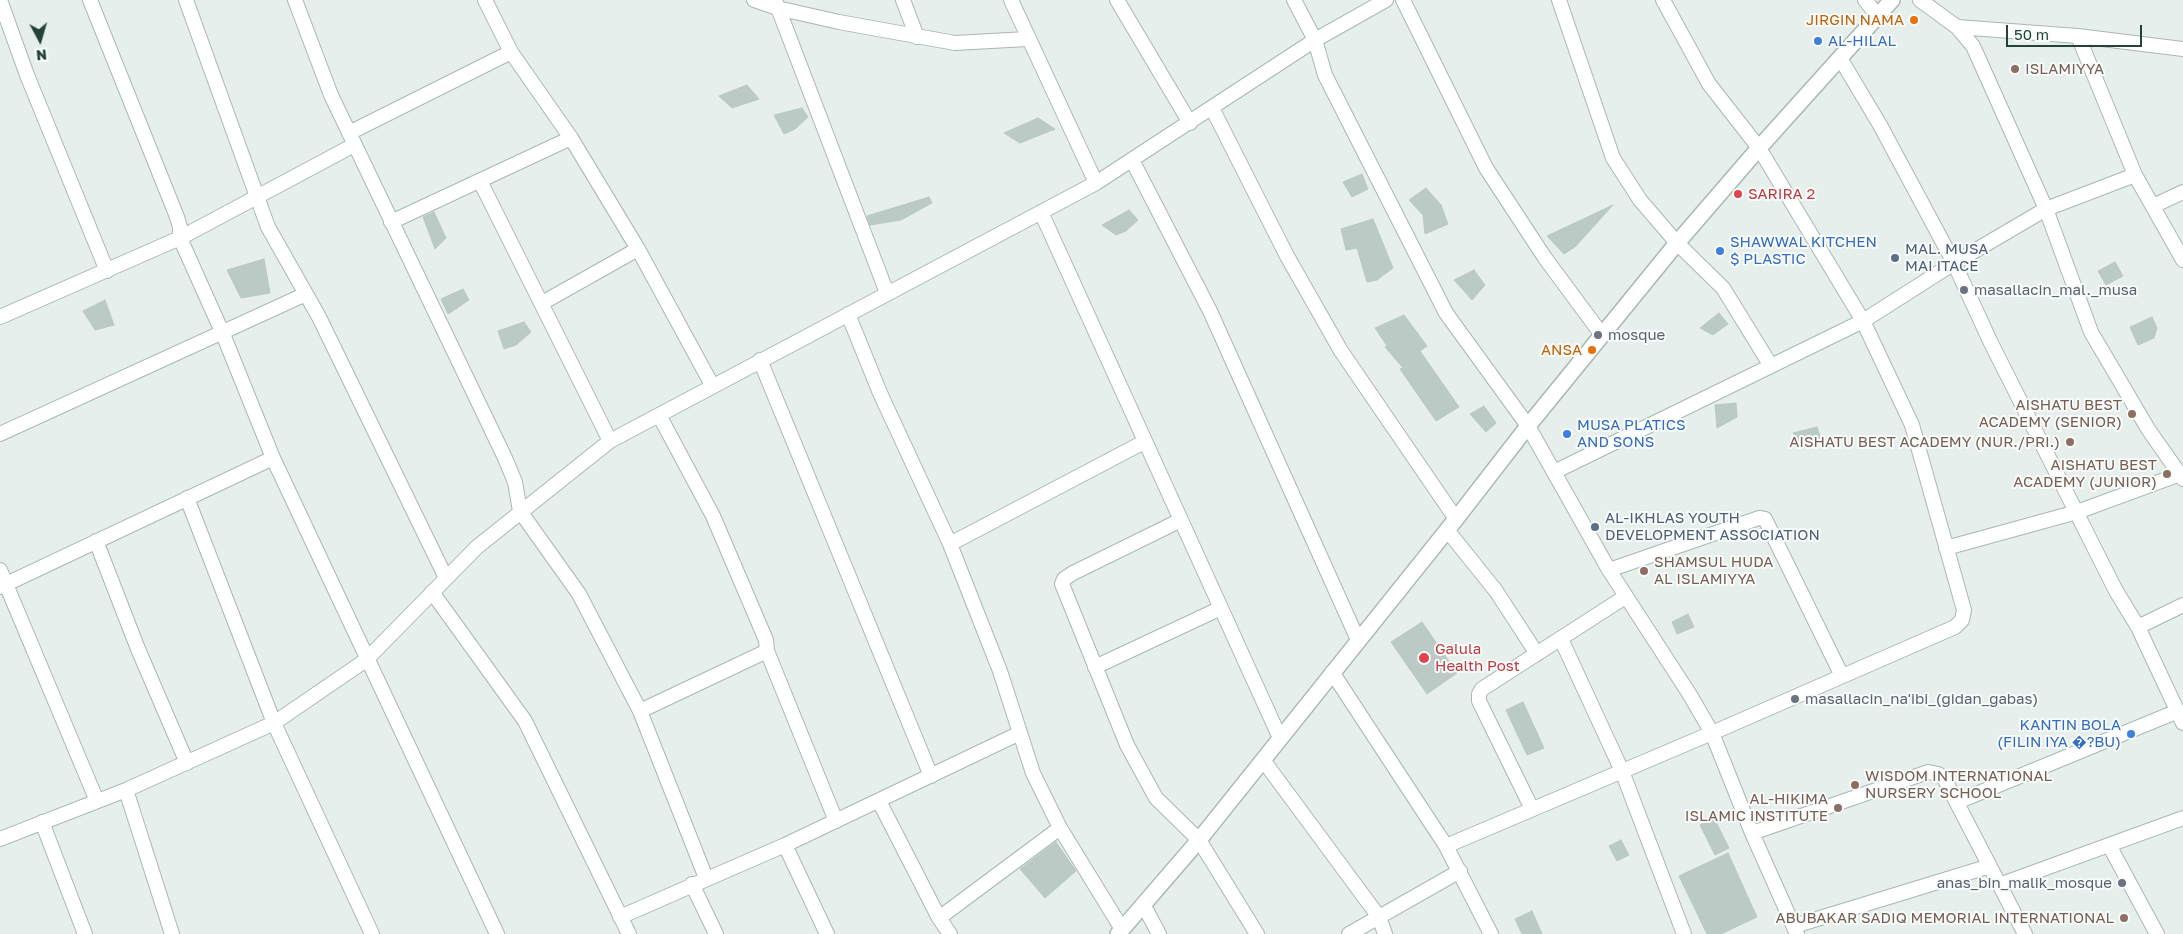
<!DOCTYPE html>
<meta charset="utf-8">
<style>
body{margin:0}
#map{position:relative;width:2183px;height:934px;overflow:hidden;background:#e6efeb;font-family:"Golos Text",sans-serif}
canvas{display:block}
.north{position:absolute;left:15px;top:15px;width:50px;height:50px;-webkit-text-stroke:4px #f7fbf9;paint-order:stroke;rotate:174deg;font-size:14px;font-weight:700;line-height:20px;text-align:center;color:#24423a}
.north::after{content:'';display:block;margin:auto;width:18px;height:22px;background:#24423a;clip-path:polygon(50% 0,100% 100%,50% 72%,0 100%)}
.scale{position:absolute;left:2006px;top:25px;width:136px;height:22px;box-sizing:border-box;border:2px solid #24423a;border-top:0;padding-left:6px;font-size:15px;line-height:18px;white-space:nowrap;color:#24423a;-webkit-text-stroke:4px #f7fbf9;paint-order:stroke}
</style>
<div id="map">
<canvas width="2183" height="934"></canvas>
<div class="north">N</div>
<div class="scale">50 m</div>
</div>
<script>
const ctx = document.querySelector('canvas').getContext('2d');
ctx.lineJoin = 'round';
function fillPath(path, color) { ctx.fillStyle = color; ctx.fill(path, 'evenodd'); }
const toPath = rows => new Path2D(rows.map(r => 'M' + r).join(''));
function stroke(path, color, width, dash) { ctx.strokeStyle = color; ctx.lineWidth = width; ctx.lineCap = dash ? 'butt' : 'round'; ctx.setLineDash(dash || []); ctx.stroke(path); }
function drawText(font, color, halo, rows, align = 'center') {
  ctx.font = font + ' "Golos Text",sans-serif'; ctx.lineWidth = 4; ctx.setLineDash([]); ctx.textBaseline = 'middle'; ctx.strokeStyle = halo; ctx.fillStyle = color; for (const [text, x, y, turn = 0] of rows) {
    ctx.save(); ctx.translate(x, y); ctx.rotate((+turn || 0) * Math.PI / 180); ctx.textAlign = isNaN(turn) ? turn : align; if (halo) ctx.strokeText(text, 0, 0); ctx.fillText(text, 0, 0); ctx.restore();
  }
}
const building = toPath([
 [747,85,759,99,732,108,719,96,747,85],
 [802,108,808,117,795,129,784,134,774,115,802,108],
 [1038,118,1055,129,1020,143,1004,133,1038,118],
 [1362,174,1368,189,1352,197,1343,182,1362,174],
 [1426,188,1441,205,1448,224,1425,234,1423,215,1409,200,1426,188],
 [929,197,932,203,901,220,870,225,867,216,929,197],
 [1613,205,1575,247,1564,254,1547,236,1613,205],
 [1129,210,1138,220,1126,231,1116,235,1102,225,1129,210],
 [434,212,446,238,435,249,423,217,434,212],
 [1373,219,1393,268,1377,280,1367,282,1357,248,1346,250,1341,229,1373,219],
 [264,259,270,293,241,298,227,270,264,259],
 [2115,262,2123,276,2106,285,2098,271,2115,262],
 [1474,270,1485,285,1472,300,1454,280,1474,270],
 [463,289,469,300,448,314,441,299,463,289],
 [105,300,114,325,95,330,83,311,105,300],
 [1719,313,1728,324,1713,335,1700,328,1719,313],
 [1404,315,1427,346,1420,351,1459,407,1436,421,1400,369,1403,368,1385,347,1387,346,1375,328,1404,315],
 [2152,317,2157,328,2154,338,2138,345,2130,327,2152,317],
 [524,322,531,332,516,345,504,349,498,331,524,322],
 [1736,403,1737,417,1717,428,1715,405,1736,403],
 [1484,406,1496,423,1486,432,1470,414,1484,406],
 [1817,427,1821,439,1816,444,1804,448,1793,433,1817,427],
 [1688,614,1694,627,1677,634,1672,622,1688,614],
 [1422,622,1457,673,1427,694,1391,642,1422,622],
 [1523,702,1544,748,1527,755,1506,710,1523,702],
 [1714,818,1729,848,1715,855,1700,825,1714,818],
 [1621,840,1629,855,1617,861,1609,846,1621,840],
 [1056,842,1076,871,1045,898,1020,869,1056,842],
 [1728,853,1757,917,1721,934,1707,934,1679,876,1728,853],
 [1532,911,1542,934,1522,934,1515,919,1532,911]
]);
const minor = toPath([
 [0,0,27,75,107,271],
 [90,0,177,217,180,227,180,238,223,334,273,458,497,934],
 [186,0,268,227,319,317,446,578],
 [295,0,331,95,505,458,515,482,520,511,579,594,640,711,706,878],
 [485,0,511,52,571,138,638,249,712,385],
 [754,0,777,8,839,22,955,43,1027,39],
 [775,0,887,293],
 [903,0,917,37],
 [1011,0,1096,183],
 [1117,0,1190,123],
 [1294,0,1315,40,1325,75,1446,313,1528,426,1609,570,1690,695,1712,733,1752,833,1797,934],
 [1403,0,1486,168,1545,258,1602,335],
 [1559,0,1613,158,1640,200,1677,243,1723,288,1771,366],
 [1865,0,1878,16],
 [1920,0,1957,27,1973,46,2046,209,2091,332,2148,429,2183,479],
 [1957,27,2078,36,2183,49],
 [2078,36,2135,175,2183,260],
 [1840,58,1880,125,1954,263,1991,343,2116,591,2138,627,2183,723],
 [1212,108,1287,256,1341,351,1456,519],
 [349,133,511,52],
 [1132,160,1210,311,1358,640],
 [480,181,610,441],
 [2153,206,2183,192],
 [1041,212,1280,738],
 [391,222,571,138],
 [542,303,638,249],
 [848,314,880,393,950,544,1000,671,1033,773,1060,828,1122,929],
 [0,317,180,238,354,145],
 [760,360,931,776],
 [659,415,713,516,766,640,767,651,836,821],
 [0,434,306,294],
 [1554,472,1863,321,1954,263,2046,209,2135,175],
 [187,498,274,723,372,934],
 [1179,521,1073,573,1064,579,1062,584,1127,745,1156,798,1199,840,1257,934],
 [1447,530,1496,591,1537,654],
 [96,541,138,649,187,763],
 [950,544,1144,442],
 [1946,548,2077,512,2183,473],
 [0,570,97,801],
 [1609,570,1759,518,1765,519,1842,676],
 [0,587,273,458],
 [432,592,525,721,629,934],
 [2138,627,2183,605],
 [1561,639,1622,771,1684,934],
 [1095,667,1221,608],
 [1332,672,1446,846,1491,934],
 [640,711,767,651],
 [1263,760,1379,917,1385,934],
 [126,790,172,934],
 [879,801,939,918,950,934],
 [1957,802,2178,711],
 [1532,809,1479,701,1479,694,1482,689,1625,597],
 [42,822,85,934],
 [1752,833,1928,772,1938,774,1944,778,2025,934],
 [0,839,126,790,274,723,366,660,477,547,610,441,1096,183,1315,40,1386,0],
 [785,845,827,934],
 [2109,845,2157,934],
 [1446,846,1712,733,1955,627,1962,620,1964,610,1912,425,1863,321,1759,148,1709,84,1663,0],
 [692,884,716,934],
 [1999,885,2183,818],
 [1143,904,1159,934],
 [620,917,785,845,1020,733],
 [939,918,1060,828],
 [1794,926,1990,866],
 [1349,934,1460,871]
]);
const tertiary = toPath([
 [1118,934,1199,840,1456,519,1528,426,1677,243,1759,148,1892,0]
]);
const markers = [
 [1914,20,5,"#e8710a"],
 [1818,41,5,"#3f7fe0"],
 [2015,69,5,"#8d6e63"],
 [1738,194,5,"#e0444e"],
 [1720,251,5,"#3f7fe0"],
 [1895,258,5,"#5c6f8a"],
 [1964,290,5,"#6b7280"],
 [1598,335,5,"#6b7280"],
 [1592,350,5,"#e8710a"],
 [2132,414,5,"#8d6e63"],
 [1567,434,5,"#3f7fe0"],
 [2070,442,5,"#8d6e63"],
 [2167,474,5,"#8d6e63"],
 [1595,527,5,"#5c6f8a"],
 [1644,571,5,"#8d6e63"],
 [1424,658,6,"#e0444e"],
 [1795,699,5,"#6b7280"],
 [2131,734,5,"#3f7fe0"],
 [1855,785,5,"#8d6e63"],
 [1838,808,5,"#8d6e63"],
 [2122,883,5,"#6b7280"],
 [2124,918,5,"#8d6e63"]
];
const foodNames = [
 ["JIRGIN NAMA",1904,20],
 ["ANSA",1582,350]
];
const shopNames = [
 ["AL-HILAL",1828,41],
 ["SHAWWAL KITCHEN",1730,242],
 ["$ PLASTIC",1730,259],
 ["MUSA PLATICS",1577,425],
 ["AND SONS",1577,442],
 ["KANTIN BOLA",2121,725,"right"],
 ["(FILIN IYA �?BU)",2121,742,"right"]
];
const educationNames = [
 ["ISLAMIYYA",2025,69,"left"],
 ["AISHATU BEST",2122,405],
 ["ACADEMY (SENIOR)",2122,422],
 ["AISHATU BEST ACADEMY (NUR./PRI.)",2060,442],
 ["AISHATU BEST",2157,465],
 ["ACADEMY (JUNIOR)",2157,482],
 ["SHAMSUL HUDA",1654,562,"left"],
 ["AL ISLAMIYYA",1654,579,"left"],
 ["WISDOM INTERNATIONAL",1865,776,"left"],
 ["NURSERY SCHOOL",1865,793,"left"],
 ["AL-HIKIMA",1828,799],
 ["ISLAMIC INSTITUTE",1828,816],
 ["ABUBAKAR SADIQ MEMORIAL INTERNATIONAL",2114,918]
];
const healthNames = [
 ["SARIRA 2",1748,194],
 ["Galula",1435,649],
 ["Health Post",1435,666]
];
const serviceNames = [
 ["MAL. MUSA",1905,249],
 ["MAI ITACE",1905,266],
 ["AL-IKHLAS YOUTH",1605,518],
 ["DEVELOPMENT ASSOCIATION",1605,535]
];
const worshipNames = [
 ["masallacin_mal._musa",1974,290],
 ["mosque",1608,335],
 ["masallacin_na'ibi_(gidan_gabas)",1805,699],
 ["anas_bin_malik_mosque",2112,883,"right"]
];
fillPath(building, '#bbcac4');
stroke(building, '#b8c9c2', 1);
stroke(minor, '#a8b8b2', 16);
stroke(tertiary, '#a8b8b2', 18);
stroke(minor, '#fff', 14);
stroke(tertiary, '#fff', 15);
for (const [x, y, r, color] of markers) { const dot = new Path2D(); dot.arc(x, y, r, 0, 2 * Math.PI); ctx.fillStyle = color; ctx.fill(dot); stroke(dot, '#f7fbf9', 2); }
drawText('15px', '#c56008', '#f7fbf9', foodNames, 'right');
drawText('15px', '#366cbe', '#f7fbf9', shopNames, 'left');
drawText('15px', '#785e54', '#f7fbf9', educationNames, 'right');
drawText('15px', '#be3a42', '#f7fbf9', healthNames, 'left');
drawText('15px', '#4e5e75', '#f7fbf9', serviceNames, 'left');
drawText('15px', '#5b616d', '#f7fbf9', worshipNames, 'left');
</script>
